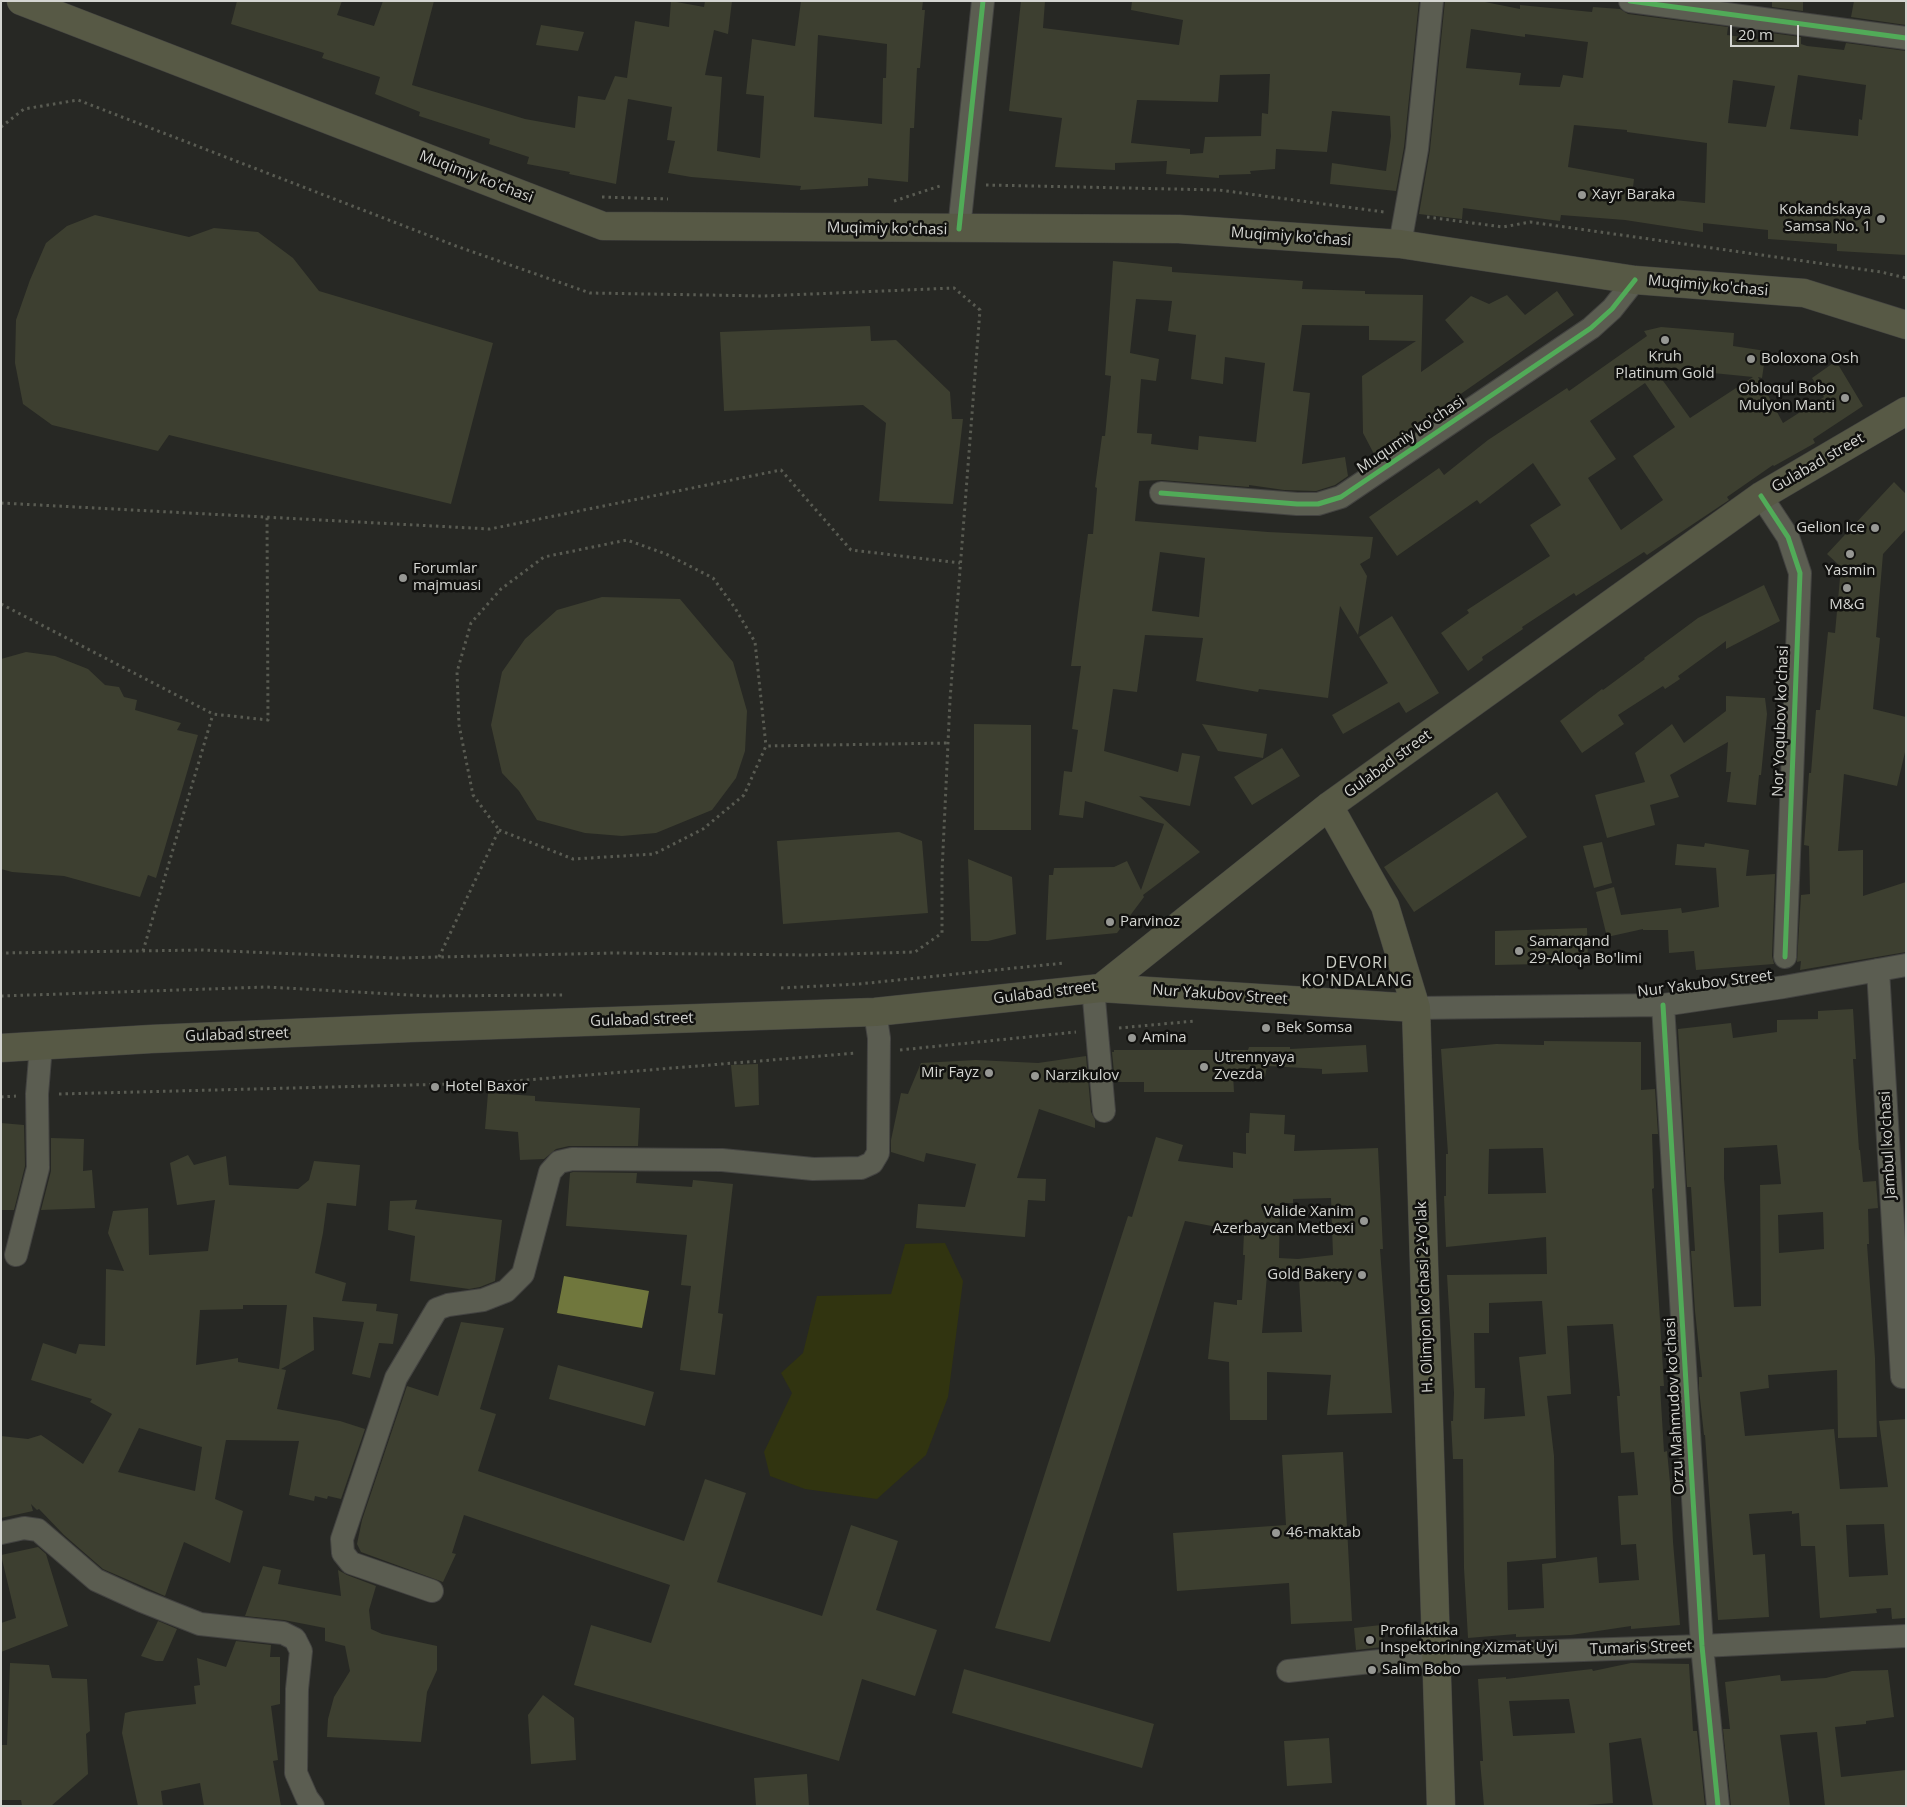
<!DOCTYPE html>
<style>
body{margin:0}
#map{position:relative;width:1907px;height:1807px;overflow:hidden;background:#272824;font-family:"Open Sans",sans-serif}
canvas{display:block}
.frame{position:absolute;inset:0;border:2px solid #d4d5d1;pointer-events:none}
.scale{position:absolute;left:1730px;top:25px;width:69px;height:22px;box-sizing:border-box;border:2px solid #d4d5d1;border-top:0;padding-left:6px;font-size:15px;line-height:18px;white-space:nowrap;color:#d4d5d1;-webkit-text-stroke:4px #11110f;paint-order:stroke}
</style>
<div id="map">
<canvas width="1907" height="1807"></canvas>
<div class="frame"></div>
<div class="scale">20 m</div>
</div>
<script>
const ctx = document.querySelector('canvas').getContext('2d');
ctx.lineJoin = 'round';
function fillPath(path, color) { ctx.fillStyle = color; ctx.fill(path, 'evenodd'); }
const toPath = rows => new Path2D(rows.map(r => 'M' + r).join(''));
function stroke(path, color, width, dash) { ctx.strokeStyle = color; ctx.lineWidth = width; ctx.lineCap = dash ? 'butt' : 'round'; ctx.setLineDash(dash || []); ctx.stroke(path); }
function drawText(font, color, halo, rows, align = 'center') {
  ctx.font = font + ' "Open Sans",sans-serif'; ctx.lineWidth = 5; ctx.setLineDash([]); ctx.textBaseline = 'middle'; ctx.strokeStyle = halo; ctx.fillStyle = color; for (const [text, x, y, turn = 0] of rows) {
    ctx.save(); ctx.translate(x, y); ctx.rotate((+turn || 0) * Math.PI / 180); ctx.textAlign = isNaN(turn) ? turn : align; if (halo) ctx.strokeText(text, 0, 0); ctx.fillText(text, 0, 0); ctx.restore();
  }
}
const green = toPath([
 [945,1243,963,1281,948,1397,926,1455,877,1499,805,1489,770,1476,764,1452,792,1393,781,1373,803,1353,817,1296,891,1294,905,1244]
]);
const water = toPath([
 [564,1276,649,1291,642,1328,557,1313]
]);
const building = toPath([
 [237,1,342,1,337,15,374,26,383,1,434,1,412,85,525,119,575,128,578,96,605,100,615,76,627,78,635,21,669,27,671,1,704,7,705,1,732,1,728,34,714,30,705,75,722,77,717,151,760,158,764,96,746,94,752,39,795,46,801,1,923,1,922,10,925,10,920,68,917,68,914,128,910,128,908,182,868,178,868,186,800,190,801,186,691,177,668,173,675,141,667,140,672,107,628,99,616,184,569,174,570,172,527,164,529,157,489,144,490,139,419,116,420,112,375,94,380,77,322,58,324,53,231,24],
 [818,35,887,44,886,78,883,78,882,124,814,117],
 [1021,1,1045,1,1043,28,1179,45,1183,20,1131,10,1132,1,1419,1,1404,147,1396,191,1330,184,1332,163,1386,171,1391,136,1390,116,1332,111,1327,152,1276,149,1275,169,1250,171,1251,174,1219,175,1219,178,1166,174,1167,161,1115,163,1115,170,1055,167,1062,118,1009,111],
 [1270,74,1268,114,1262,113,1261,136,1205,137,1203,153,1190,154,1190,149,1131,143,1137,100,1218,102,1220,75],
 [1445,1,1480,1,1520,9,1520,5,1592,12,1593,7,1620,9,1628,14,1728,27,1727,35,1771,41,1771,33,1801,37,1801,44,1807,46,1844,50,1846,43,1906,51,1906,255,1837,251,1837,244,1768,239,1768,230,1703,223,1703,232,1625,220,1561,215,1560,221,1463,208,1462,219,1419,214,1430,150],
 [1471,29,1525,37,1525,34,1588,42,1583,78,1563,75,1560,87,1519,85,1521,73,1466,68],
 [1798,75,1866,85,1862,120,1859,119,1858,136,1790,129],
 [1733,80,1775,86,1766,127,1728,123],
 [1574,125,1627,130,1627,132,1707,143,1705,203,1632,196,1634,179,1568,167],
 [1772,1,1803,1,1803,11,1772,7],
 [1854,1,1906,1,1906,25,1851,17],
 [541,25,584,32,578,51,536,45],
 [95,215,189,237,214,228,258,232,293,258,319,291,493,343,451,504,169,435,158,451,52,425,23,404,15,363,16,320,30,280,46,243,67,226],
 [1113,261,1172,267,1172,272,1303,281,1302,289,1365,291,1365,294,1423,295,1421,372,1464,342,1445,320,1471,296,1489,304,1507,295,1525,315,1557,291,1574,315,1442,407,1444,411,1374,454,1363,433,1362,376,1416,341,1369,340,1369,326,1302,325,1293,391,1310,393,1302,464,1345,457,1348,476,1335,485,1316,491,1284,490,1249,485,1249,487,1162,480,1139,481,1135,521,1268,532,1373,537,1370,558,1360,564,1367,576,1358,635,1340,606,1328,698,1259,689,1258,692,1196,681,1203,638,1145,635,1137,692,1113,689,1104,751,1178,772,1182,753,1200,756,1190,806,1139,796,1200,852,1143,895,1144,897,1117,933,1046,940,1049,875,1053,875,1054,868,1114,867,1127,861,1141,890,1164,824,1085,801,1083,818,1059,815,1064,771,1072,772,1078,730,1072,729,1081,666,1071,666,1088,534,1093,534,1097,488,1095,487,1102,436,1105,436,1111,376,1105,375],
 [1136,299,1172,301,1168,331,1196,335,1191,379,1223,384,1225,357,1265,363,1256,442,1199,436,1198,450,1151,444,1152,434,1137,433,1141,379,1156,381,1159,359,1130,353],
 [1160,552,1205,558,1199,617,1152,611],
 [870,326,871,341,896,340,950,392,952,419,963,419,953,504,879,501,886,423,863,405,724,411,720,332],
 [1661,327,1734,333,1733,346,1766,351,1762,378,1758,377,1783,423,1824,397,1812,378,1836,361,1863,406,1813,439,1815,443,1774,466,1773,465,1727,497,1729,500,1647,555,1644,552,1576,596,1574,593,1522,627,1523,629,1482,657,1483,660,1468,671,1441,633,1469,613,1467,610,1550,556,1530,525,1561,505,1533,463,1480,504,1477,500,1397,556,1369,517,1439,468,1444,475,1488,440,1567,388,1569,391,1647,336,1644,331],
 [1653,367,1753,377,1690,418],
 [1645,383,1675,427,1633,456,1663,500,1621,530,1588,478,1616,459,1590,421],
 [1894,482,1906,494,1906,529,1883,554,1876,637,1880,638,1873,709,1906,717,1906,748,1897,786,1844,774,1838,851,1863,850,1863,896,1906,882,1906,952,1800,970,1801,961,1797,962,1801,895,1810,894,1809,846,1804,845,1809,773,1811,773,1816,710,1820,710,1828,632,1835,633,1841,567,1827,554],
 [1764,585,1780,621,1726,649,1726,641,1678,676,1680,679,1665,689,1663,686,1618,715,1624,724,1582,753,1560,721,1602,689,1603,690,1645,659,1644,658,1698,618],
 [602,597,680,599,733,662,747,711,745,751,736,778,712,810,656,833,622,836,585,833,537,820,519,791,502,773,491,725,502,672,525,639,557,610],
 [1392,616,1439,693,1406,713,1399,702,1343,734,1332,715,1388,683,1359,637],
 [26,652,55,656,88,669,105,685,119,687,124,697,137,700,135,710,181,723,177,730,198,735,156,878,148,875,140,897,64,876,12,872,1,869,1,659],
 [1726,696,1765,698,1767,714,1761,775,1759,775,1756,805,1727,802,1731,772,1726,772,1728,742,1670,775,1679,797,1650,805,1655,825,1607,838,1595,795,1645,782,1635,753,1672,724,1684,743,1726,711],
 [974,724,1031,725,1031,830,974,830],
 [1202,724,1267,734,1263,758,1218,751],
 [1282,748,1300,776,1252,805,1234,777],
 [1497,792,1527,837,1414,912,1384,867],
 [899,832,922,841,928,913,783,924,777,841],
 [1602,842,1612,883,1594,888,1583,846],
 [1705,843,1749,850,1746,876,1775,874,1772,956,1774,964,1696,970,1694,951,1669,953,1668,930,1643,930,1643,929,1607,937,1596,892,1614,887,1621,915,1681,908,1682,913,1719,907,1716,868,1675,865,1677,844,1704,847],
 [968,859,1012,877,1016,934,988,941,971,941],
 [1587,928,1588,963,1495,965,1495,931],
 [1853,1009,1856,1059,1853,1059,1859,1150,1860,1150,1863,1182,1876,1181,1878,1208,1868,1209,1869,1244,1867,1244,1875,1358,1877,1437,1838,1438,1837,1370,1768,1375,1769,1388,1740,1392,1745,1436,1834,1429,1840,1489,1888,1487,1879,1421,1906,1419,1906,1618,1892,1619,1891,1608,1876,1609,1877,1613,1820,1618,1815,1546,1801,1546,1799,1513,1792,1514,1792,1511,1749,1514,1753,1555,1765,1554,1769,1617,1718,1620,1705,1435,1704,1435,1699,1389,1699,1377,1702,1377,1695,1311,1691,1251,1695,1251,1691,1187,1687,1187,1678,1029,1731,1023,1733,1038,1777,1032,1777,1020,1818,1019,1818,1011],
 [1777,1145,1781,1184,1760,1185,1761,1306,1734,1307,1724,1178,1724,1148],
 [1823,1212,1824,1249,1779,1253,1778,1215],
 [1884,1524,1888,1575,1849,1577,1846,1525],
 [1544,1041,1641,1042,1641,1090,1655,1089,1658,1134,1652,1134,1654,1188,1652,1189,1664,1386,1660,1386,1664,1452,1667,1451,1670,1482,1673,1542,1680,1625,1631,1629,1631,1626,1571,1635,1516,1637,1516,1634,1468,1638,1464,1568,1463,1459,1453,1459,1451,1421,1453,1421,1454,1393,1447,1275,1547,1274,1546,1237,1446,1247,1444,1196,1446,1196,1446,1154,1448,1154,1441,1049,1496,1044,1544,1045],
 [1543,1148,1546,1193,1488,1194,1489,1149],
 [1542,1301,1546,1354,1519,1357,1525,1416,1484,1419,1485,1388,1475,1388,1474,1333,1489,1333,1489,1303],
 [1613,1324,1620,1396,1617,1396,1621,1453,1634,1452,1638,1495,1618,1496,1621,1545,1636,1544,1639,1580,1599,1583,1597,1557,1542,1564,1544,1608,1508,1610,1507,1562,1556,1558,1554,1456,1547,1396,1571,1394,1567,1326],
 [1366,1045,1368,1072,1322,1074,1322,1069,1267,1066,1265,1077,1233,1074,1234,1092,1144,1092,1144,1082,1115,1082,1112,1052,1114,1052,1114,1050,1248,1050,1249,1047,1290,1047,1290,1049],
 [1086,1056,1091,1112,1095,1120,1095,1128,1039,1109,1017,1178,1046,1179,1045,1201,1028,1200,1025,1237,916,1228,918,1204,965,1207,976,1164,926,1153,924,1162,891,1152,891,1140,901,1093,908,1094,921,1063,976,1060,1038,1063],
 [758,1064,759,1105,735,1107,731,1065],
 [488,1093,535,1096,535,1101,640,1108,638,1146,569,1146,556,1149,544,1159,520,1160,518,1132,485,1129],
 [1250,1113,1285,1115,1284,1134,1295,1135,1294,1151,1378,1148,1383,1249,1380,1249,1392,1413,1327,1415,1331,1375,1267,1372,1267,1420,1230,1420,1229,1362,1208,1359,1214,1302,1237,1305,1237,1300,1242,1300,1245,1255,1243,1255,1244,1232,1185,1221,1050,1642,995,1628,1128,1216,1132,1217,1156,1137,1183,1145,1178,1161,1233,1168,1233,1152,1246,1154,1246,1133,1249,1133],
 [1331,1198,1333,1255,1298,1259,1279,1258,1280,1203,1293,1203,1293,1199],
 [1267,1275,1299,1278,1302,1332,1262,1333],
 [1,1123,24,1125,25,1166,14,1210,1,1210],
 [51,1138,84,1139,83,1171,92,1170,95,1208,41,1210,51,1171],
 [188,1155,194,1165,226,1156,229,1185,298,1189,309,1180,314,1161,360,1165,356,1206,327,1203,323,1233,315,1273,346,1283,342,1301,377,1304,376,1311,398,1314,393,1344,379,1343,370,1378,352,1374,364,1322,313,1317,314,1350,281,1369,286,1370,277,1409,340,1421,365,1429,341,1499,328,1496,327,1499,315,1496,314,1501,289,1495,299,1441,226,1440,215,1499,243,1511,230,1563,184,1542,165,1596,103,1569,64,1535,39,1509,37,1510,31,1504,33,1511,1,1518,1,1436,28,1439,41,1435,83,1464,112,1414,90,1402,92,1399,31,1380,43,1343,76,1354,79,1344,105,1346,106,1269,124,1271,108,1233,113,1211,148,1208,149,1255,208,1251,215,1200,177,1205,170,1163],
 [243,1305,287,1305,279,1369,238,1362,238,1358,196,1365,200,1310,243,1309],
 [139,1428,202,1447,195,1491,118,1472],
 [573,1172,637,1173,636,1183,692,1187,693,1180,733,1184,718,1313,723,1314,715,1375,680,1370,691,1286,681,1285,687,1235,566,1226,570,1173],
 [417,1200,415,1209,502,1220,495,1281,480,1287,469,1289,410,1281,415,1236,388,1230,390,1201],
 [461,1322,504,1328,480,1409,496,1414,478,1471,684,1541,705,1479,746,1493,717,1582,822,1616,851,1525,898,1541,876,1610,937,1630,915,1696,862,1679,839,1761,574,1685,591,1625,651,1643,670,1585,464,1515,452,1553,456,1554,443,1582,361,1552,357,1544,362,1520,407,1386,438,1396],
 [558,1365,654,1392,645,1426,549,1399],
 [1343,1452,1352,1621,1291,1624,1289,1583,1177,1591,1173,1533,1286,1525,1282,1455],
 [38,1547,46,1554,68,1626,1,1652,1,1623,16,1618,1,1555],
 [263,1566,281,1570,278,1584,341,1596,338,1570,347,1575,376,1586,369,1610,371,1629,382,1634,437,1646,437,1670,427,1692,421,1742,327,1737,328,1719,334,1697,350,1671,345,1646,325,1641,325,1628,284,1620,245,1616],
 [158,1621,177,1629,163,1661,156,1661,141,1656],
 [1381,1625,1383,1647,1356,1650,1354,1628],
 [236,1641,271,1645,270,1657,280,1657,280,1704,271,1706,278,1760,273,1761,281,1806,204,1806,200,1783,161,1791,163,1806,138,1806,122,1733,125,1713,133,1711,196,1704,194,1686,200,1685,197,1658,226,1667],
 [10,1663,49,1665,52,1678,87,1679,90,1731,86,1734,88,1774,51,1806,22,1806,21,1800,1,1800,1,1745,7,1745],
 [1631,1663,1689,1664,1693,1731,1697,1731,1705,1806,1653,1806,1641,1738,1609,1743,1613,1803,1574,1806,1484,1806,1480,1761,1483,1761,1478,1679,1506,1677,1506,1679,1592,1669,1593,1671],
 [1569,1699,1575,1733,1513,1736,1509,1701],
 [964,1669,1154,1724,1142,1768,952,1713],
 [1888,1670,1894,1717,1866,1721,1866,1724,1835,1727,1841,1777,1906,1770,1906,1806,1825,1806,1817,1732,1780,1735,1790,1806,1731,1806,1723,1729,1730,1729,1725,1682,1780,1675,1781,1681,1826,1678,1852,1671],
 [543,1695,574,1718,576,1760,531,1764,528,1715],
 [1329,1738,1332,1783,1287,1786,1284,1741],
 [807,1774,809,1806,756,1806,754,1778]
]);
const path = toPath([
 [1,127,24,109,78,100,456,246,590,293,764,296,954,288,980,310,950,700,942,872,942,933,915,952,808,955,614,953,396,958,201,950,1,953],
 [986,185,1219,190,1384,212],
 [602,197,668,199],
 [894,201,940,186],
 [1427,217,1503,227,1530,222,1881,272,1906,278],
 [1,503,490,529,781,470,851,550,960,563],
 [1,604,213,714,268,720,267,517],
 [499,830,573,859,654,854,703,829,744,795,766,746,948,743],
 [143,951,213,714],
 [439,957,499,830,473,795,459,725,457,672,471,623,501,589,544,557,627,540,666,554,713,578,735,608,755,642,766,746],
 [781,988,859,984,1064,963],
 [1,996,267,987,428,996,563,995],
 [1119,1028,1195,1021],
 [900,1050,1076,1032],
 [59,1094,489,1083,857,1053],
 [1,1097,16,1096]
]);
const minor = toPath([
 [1630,1,1906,38],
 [959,229,983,1],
 [1400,244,1417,149,1432,1],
 [1161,493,1297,504,1318,504,1341,497,1591,328,1612,309,1635,280],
 [1761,496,1788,537,1800,573,1785,957],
 [1878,970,1902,1377,1906,1377],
 [1093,988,1104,1111],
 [1663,1005,1702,1646,1718,1806],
 [1416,1008,1663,1005,1784,987,1906,965],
 [16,1255,38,1168,37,1094,41,1046],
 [1,1533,24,1528,38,1530,96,1580,142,1601,200,1624,283,1633,295,1639,301,1651,297,1689,296,1773,307,1798,313,1806],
 [432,1591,351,1563,343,1553,342,1539,396,1378,437,1309,448,1305,483,1300,506,1291,523,1274,550,1172,559,1162,572,1159,722,1160,813,1169,861,1168,872,1163,878,1153,879,1038,875,1012],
 [1288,1671,1435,1655,1702,1646,1906,1636]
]);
const major = toPath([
 [21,1,603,226,1179,229,1400,244,1635,280,1804,293,1906,325],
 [1329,806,1385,906,1416,1008,1441,1806],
 [1101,988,1329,806,1761,496,1906,411],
 [1,1048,151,1039,410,1028,875,1012,1101,988,1416,1008]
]);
const cycleway = toPath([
 [1630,1,1906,38],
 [959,229,983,1],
 [1161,493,1297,504,1318,504,1341,497,1591,328,1612,309,1635,280],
 [1761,496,1788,537,1800,573,1785,957],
 [1663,1005,1702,1646,1718,1806]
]);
const markers = [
 [1582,195,5,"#979894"],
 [1881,219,5,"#979894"],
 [1665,340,5,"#979894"],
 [1751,359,5,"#979894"],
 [1845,398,5,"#979894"],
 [1875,528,5,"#979894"],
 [1850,554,5,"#979894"],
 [403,578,5,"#979894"],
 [1847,588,5,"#979894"],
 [1110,922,5,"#979894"],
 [1519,951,5,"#979894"],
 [1266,1028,5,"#979894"],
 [1132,1038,5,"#979894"],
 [1204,1067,5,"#979894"],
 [989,1073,5,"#979894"],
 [1035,1076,5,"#979894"],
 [435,1087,5,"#979894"],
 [1364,1221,5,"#979894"],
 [1362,1275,5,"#979894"],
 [1276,1533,5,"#979894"],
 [1370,1640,5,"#979894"],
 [1372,1670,5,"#979894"]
];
const streetNames = [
 ["Muqimiy ko'chasi",476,177,21],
 ["Muqimiy ko'chasi",887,229,1],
 ["Muqimiy ko'chasi",1291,237,4],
 ["Muqimiy ko'chasi",1708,286,5],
 ["Muqumiy ko'chasi",1411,435,-34],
 ["Gulabad street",1818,463,-30],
 ["Nor Yoqubov ko'chasi",1781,721,-88],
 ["Gulabad street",1388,764,-36],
 ["Nur Yakubov Street",1705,984,-7],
 ["Gulabad street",1045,993,-7],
 ["Nur Yakubov Street",1220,995,4],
 ["Gulabad street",642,1020,-2],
 ["Gulabad street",237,1035,-2],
 ["Jambul ko'chasi",1888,1145,-93],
 ["H. Olimjon ko'chasi 2-Yo'lak",1425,1297,-92],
 ["Orzu Mahmudov ko'chasi",1675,1406,-93],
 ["Tumaris Street",1641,1648,-2]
];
const poiNames = [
 ["Xayr Baraka",1592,195],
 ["Kokandskaya",1871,210,"right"],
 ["Samsa No. 1",1871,227,"right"],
 ["Kruh",1665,357,"center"],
 ["Platinum Gold",1665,374,"center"],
 ["Boloxona Osh",1761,359],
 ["Obloqul Bobo",1835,389,"right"],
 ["Mulyon Manti",1835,406,"right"],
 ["Gelion Ice",1865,528,"right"],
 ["Forumlar",413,569],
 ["majmuasi",413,586],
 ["Yasmin",1850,571,"center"],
 ["M&G",1847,605,"center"],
 ["Parvinoz",1120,922],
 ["Samarqand",1529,942],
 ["29-Aloqa Bo'limi",1529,959],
 ["Bek Somsa",1276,1028],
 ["Amina",1142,1038],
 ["Utrennyaya",1214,1058],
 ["Zvezda",1214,1075],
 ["Mir Fayz",979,1073,"right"],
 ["Narzikulov",1045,1076],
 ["Hotel Baxor",445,1087],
 ["Valide Xanim",1354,1212,"right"],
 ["Azerbaycan Metbexi",1354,1229,"right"],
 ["Gold Bakery",1352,1275,"right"],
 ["46-maktab",1286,1533],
 ["Profilaktika",1380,1631],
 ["Inspektorining Xizmat Uyi",1380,1648],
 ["Salim Bobo",1382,1670]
];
const neighbourhoodNames = [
 ["DEVORI",1357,963],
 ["KO'NDALANG",1357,981]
];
fillPath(green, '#313410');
fillPath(water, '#70773d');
fillPath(building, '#3d3f30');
stroke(minor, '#434341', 24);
stroke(major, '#434341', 29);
stroke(path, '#595b52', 3, [2.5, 4]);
stroke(minor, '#5b5d51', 22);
stroke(major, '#575945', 28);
stroke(cycleway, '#51ab58', 5);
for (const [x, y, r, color] of markers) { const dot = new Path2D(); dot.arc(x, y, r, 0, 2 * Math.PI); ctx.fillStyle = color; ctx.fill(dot); stroke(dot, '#11110f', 2); }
drawText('15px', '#d4d5d1', '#11110f', streetNames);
drawText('15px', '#d4d5d1', '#11110f', poiNames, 'left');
ctx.letterSpacing = '1px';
drawText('16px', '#cccec6', '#11110f', neighbourhoodNames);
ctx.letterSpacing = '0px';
</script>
